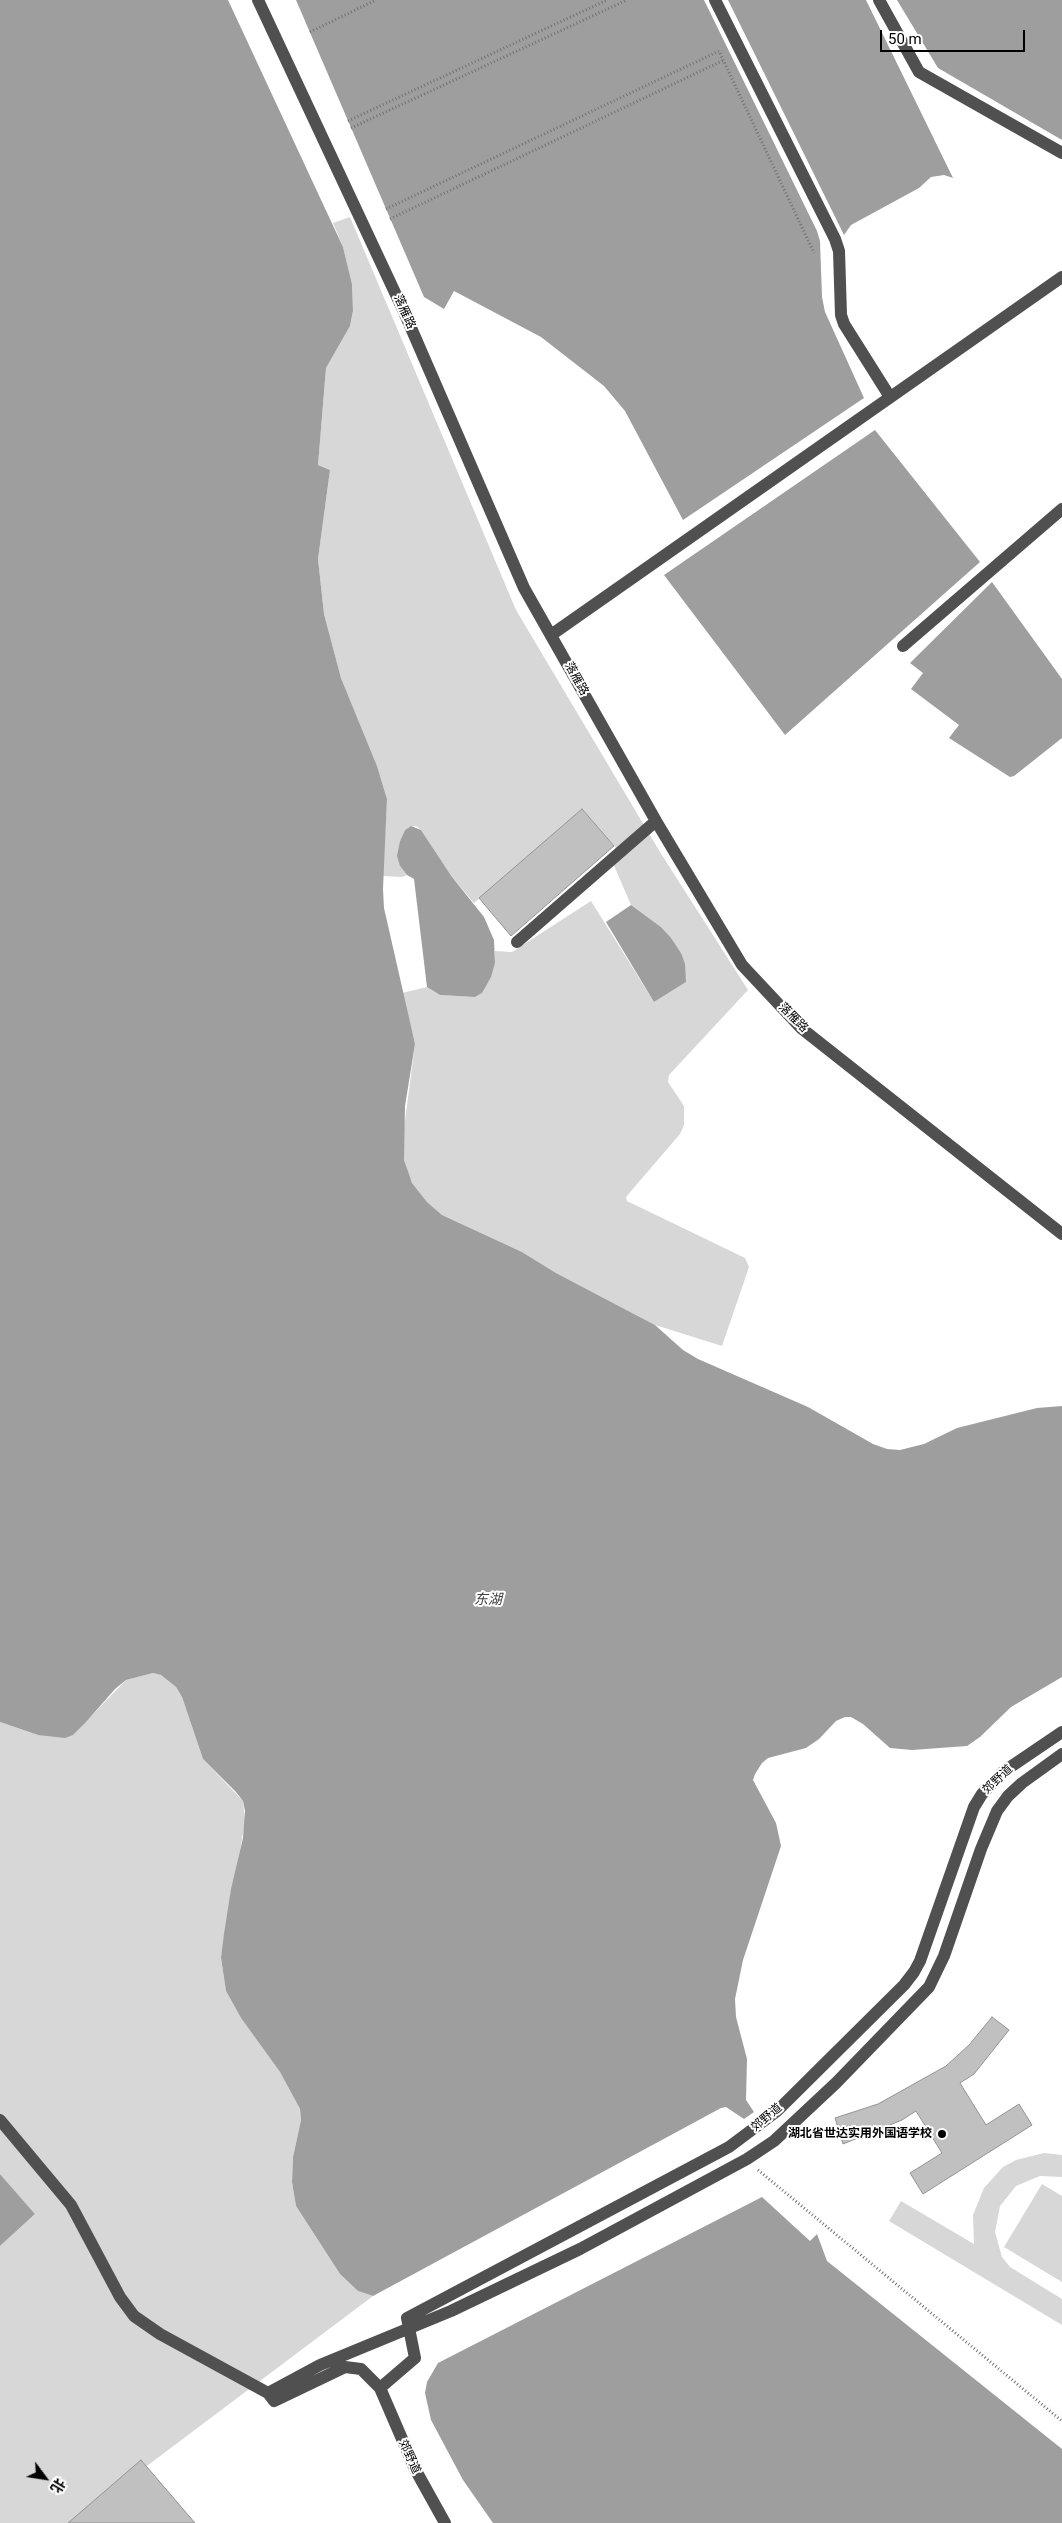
<!DOCTYPE html>
<meta charset="utf-8">
<style>
body{margin:0}
#map{position:relative;width:1062px;height:2523px;overflow:hidden;background:#fff;font-family:Roboto,"Noto Sans SC",sans-serif}
canvas{display:block}
.north{position:absolute;left:20px;top:2453px;width:50px;height:50px;-webkit-text-stroke:4px #fff;paint-order:stroke;rotate:121deg;font-size:14px;font-weight:700;line-height:20px;text-align:center;color:#000}
.north::after{content:'';display:block;margin:auto;width:18px;height:22px;background:#000;clip-path:polygon(50% 0,100% 100%,50% 72%,0 100%)}
.scale{position:absolute;left:880px;top:30px;width:145px;height:22px;box-sizing:border-box;border:2px solid #000;border-top:0;padding-left:6px;font-size:15px;line-height:18px;white-space:nowrap;color:#000;-webkit-text-stroke:4px #fff;paint-order:stroke}
</style>
<div id="map">
<canvas width="1062" height="2523"></canvas>
<div class="north">北</div>
<div class="scale">50 m</div>
</div>
<script>
const ctx = document.querySelector('canvas').getContext('2d');
ctx.lineJoin = 'round';
function fillPath(path, color) { ctx.fillStyle = color; ctx.fill(path, 'evenodd'); }
const toPath = rows => new Path2D(rows.map(r => 'M' + r).join(''));
function stroke(path, color, width, dash) { ctx.strokeStyle = color; ctx.lineWidth = width; ctx.lineCap = dash ? 'butt' : 'round'; ctx.setLineDash(dash || []); ctx.stroke(path); }
function drawText(font, color, halo, rows, align = 'center') {
  ctx.font = font + ' Roboto,"Noto Sans SC",sans-serif'; ctx.lineWidth = 4; ctx.setLineDash([]); ctx.textBaseline = 'middle'; ctx.strokeStyle = halo; ctx.fillStyle = color; for (const [text, x, y, turn = 0] of rows) {
    ctx.save(); ctx.translate(x, y); ctx.rotate((+turn || 0) * Math.PI / 180); ctx.textAlign = isNaN(turn) ? turn : align; if (halo) ctx.strokeText(text, 0, 0); ctx.fillText(text, 0, 0); ctx.restore();
  }
}
const green = toPath([
 [350,217,516,610,660,852,748,990,669,1075,668,1082,684,1106,684,1125,680,1134,626,1197,627,1201,745,1258,749,1267,722,1346,655,1325,556,1273,522,1252,442,1215,427,1202,412,1183,407,1170,404,1160,403,1136,415,1044,402,993,427,987,440,995,475,997,482,993,495,963,495,951,512,952,591,901,654,1002,686,982,681,953,661,927,631,905,609,854,616,848,582,809,474,903,452,877,421,830,416,826,411,826,405,830,400,841,400,866,407,875,402,877,383,876,387,799,377,766,341,678,324,614,318,559,330,470,318,465,326,368,350,326,353,311,352,284,343,247,333,223],
 [153,1673,161,1675,176,1687,182,1697,203,1759,243,1801,245,1822,221,1958,226,1991,241,2018,280,2072,300,2109,301,2120,293,2157,292,2182,296,2206,340,2274,358,2291,373,2296,71,2523,0,2523,0,2246,35,2214,0,2174,0,1722,38,1735,73,1735,126,1680],
 [1044,2153,1062,2155,1062,2177,1040,2176,1016,2186,1000,2206,995,2232,1002,2257,1010,2267,1062,2299,1062,2325,889,2221,901,2201,974,2244,973,2215,984,2188,1003,2167,1016,2160],
 [1042,2184,1062,2196,1062,2282,1004,2247]
]);
const water = toPath([
 [0,0,228,0,343,247,352,284,353,311,350,326,326,368,318,465,330,470,318,559,324,614,341,678,377,766,387,799,383,889,384,908,415,1044,405,1106,404,1160,412,1183,427,1202,442,1215,522,1252,556,1273,655,1325,683,1350,698,1359,808,1407,873,1444,887,1449,900,1450,924,1444,957,1428,1037,1408,1062,1406,1062,1677,1011,1707,980,1737,967,1746,912,1750,890,1748,863,1724,851,1717,845,1717,836,1721,819,1739,806,1748,768,1758,762,1763,755,1774,753,1780,776,1823,781,1846,743,1960,735,1999,736,2017,747,2059,746,2100,754,2112,744,2119,726,2107,721,2108,373,2296,358,2291,340,2274,296,2206,292,2182,293,2157,301,2120,300,2109,280,2072,241,2018,226,1991,221,1958,224,1934,231,1889,243,1838,245,1811,243,1801,236,1792,203,1759,182,1697,176,1687,161,1675,153,1673,126,1680,115,1689,86,1722,73,1735,65,1738,38,1735,0,1722],
 [296,0,704,0,817,231,820,241,822,297,825,312,864,398,683,520,625,411,604,386,541,337,454,291,444,309,424,297],
 [728,0,866,0,953,178,944,175,931,177,919,188,851,225,844,235],
 [897,0,1062,0,1062,140,938,68],
 [875,430,980,562,785,735,664,575],
 [992,582,1062,679,1062,738,1014,776,1010,777,949,738,959,725,911,689,923,673,910,663],
 [411,826,421,830,452,877,484,917,494,940,495,963,491,977,482,993,475,997,440,995,427,987,414,879,407,875,400,866,397,856,400,841,405,830],
 [631,905,661,927,671,938,681,953,685,964,686,982,654,1002,606,922],
 [0,2174,35,2214,0,2246],
 [762,2197,810,2241,817,2234,827,2261,1062,2449,1062,2523,493,2523,463,2480,431,2420,425,2393,427,2382,438,2363]
]);
const building = toPath([
 [582,809,614,846,511,936,479,898,582,809],
 [992,2017,1009,2030,974,2074,960,2083,986,2125,1019,2104,1032,2125,923,2194,910,2173,942,2153,916,2111,902,2120,843,2144,835,2118,878,2104,946,2066,969,2045,992,2017],
 [141,2460,195,2523,68,2523,141,2460]
]);
const path = toPath([
 [310,32,376,0],
 [348,121,607,0],
 [351,128,627,0],
 [386,209,719,51,814,253],
 [390,219,724,60],
 [758,2170,1062,2421]
]);
const minor = toPath([
 [258,0,405,314,524,588,656,821,742,965,801,1028,1062,1234],
 [715,0,835,239,839,251,841,315,844,324,890,397],
 [879,0,919,72,1062,153],
 [551,635,1062,277],
 [903,646,1062,509],
 [517,942,656,821],
 [0,2120,71,2205,120,2297,134,2316,160,2334,268,2393,320,2365,451,2311,580,2249,747,2159,774,2141,836,2083,929,1987,944,1956,981,1849,997,1811,1008,1796,1022,1783,1062,1754],
 [268,2393,274,2401,345,2367,361,2369,380,2388],
 [445,2523,415,2469,380,2388,415,2358,407,2318,729,2147,777,2111,904,1985,914,1972,920,1961,974,1807,982,1794,1003,1772,1062,1732]
]);
const markers = [
 [942,2134,5,"#000"]
];
const streetNames = [
 ["落雁路",404,312,66],
 ["落雁路",576,679,61],
 ["落雁路",793,1018,45],
 ["郊野道",998,1780,-43],
 ["郊野道",767,2118,-40],
 ["郊野道",409,2457,65]
];
const poiNames = [
 ["湖北省世达实用外国语学校",932,2134]
];
const waterNames = [
 ["东湖",488,1600]
];
fillPath(green, '#d7d7d7');
fillPath(water, '#9e9e9e');
fillPath(building, '#c0c0c0');
stroke(building, '#949494', 1);
stroke(path, '#727272', 3, [1, 2.5]);
stroke(minor, '#505050', 12);
for (const [x, y, r, color] of markers) { const dot = new Path2D(); dot.arc(x, y, r, 0, 2 * Math.PI); ctx.fillStyle = color; ctx.fill(dot); stroke(dot, '#fff', 2); }
drawText('12px', '#000', '#fff', streetNames);
drawText('bold 12px', '#000', '#fff', poiNames, 'right');
drawText('italic 14px', '#3f3f3f', '#fff', waterNames);
</script>
